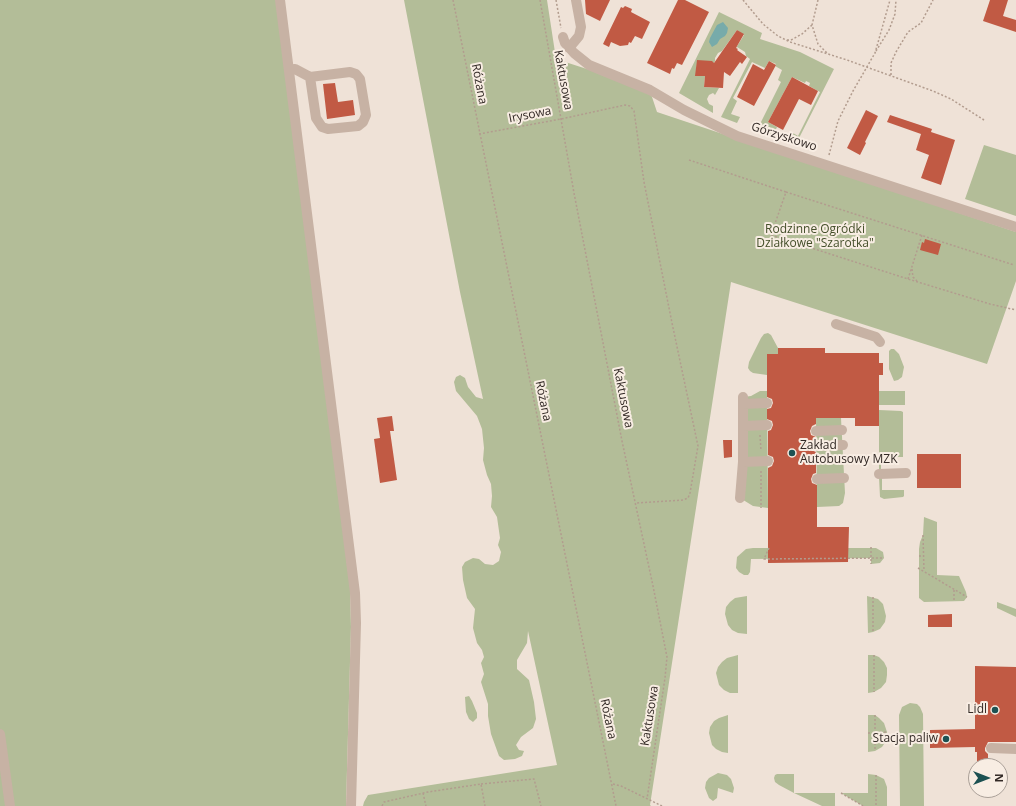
<!DOCTYPE html>
<meta charset="utf-8">
<style>
body{margin:0}
#map{position:relative;width:1016px;height:806px;overflow:hidden;background:#efe2d7;font-family:"Open Sans",sans-serif}
canvas{display:block}
.north{position:absolute;left:968px;top:758px;width:40px;height:40px;box-sizing:border-box;background:#f8ede3;border:1px solid #a99f97;border-radius:50%;rotate:90deg;font-size:11px;font-weight:700;line-height:16px;text-align:center;color:#322925}
.north::after{content:'';display:block;margin:auto;width:14px;height:18px;background:#1d5152;clip-path:polygon(50% 0,100% 100%,50% 72%,0 100%)}
</style>
<div id="map">
<canvas width="1016" height="806"></canvas>
<div class="north">N</div>
</div>
<script>
const ctx = document.querySelector('canvas').getContext('2d');
ctx.lineJoin = 'round';
function fillPath(path, color) { ctx.fillStyle = color; ctx.fill(path, 'evenodd'); }
const toPath = rows => new Path2D(rows.map(r => 'M' + r).join(''));
function stroke(path, color, width, dash) { ctx.strokeStyle = color; ctx.lineWidth = width; ctx.lineCap = dash ? 'butt' : 'round'; ctx.setLineDash(dash || []); ctx.stroke(path); }
function drawText(font, color, halo, rows, align = 'center') {
  ctx.font = font + ' "Open Sans",sans-serif'; ctx.lineWidth = 4; ctx.setLineDash([]); ctx.textBaseline = 'middle'; ctx.strokeStyle = halo; ctx.fillStyle = color; for (const [text, x, y, turn = 0] of rows) {
    ctx.save(); ctx.translate(x, y); ctx.rotate((+turn || 0) * Math.PI / 180); ctx.textAlign = isNaN(turn) ? turn : align; if (halo) ctx.strokeText(text, 0, 0); ctx.fillText(text, 0, 0); ctx.restore();
  }
}
const green = toPath([
 [0,0,276,0,350,587,351,627,346,806,0,806],
 [404,0,547,0,556,59,627,82,651,94,657,112,1016,232,1016,281,987,364,731,282,650,805,651,806,363,806,364,802,368,795,557,765,528,631,527,643,517,660,517,669,529,680,534,702,536,719,533,728,521,737,516,745,519,750,524,751,522,756,515,759,504,760,499,756,491,734,488,716,488,704,481,682,484,674,481,663,484,657,482,650,477,643,473,628,475,609,467,598,463,580,462,567,465,562,473,558,479,559,485,564,493,565,499,561,501,552,498,545,500,538,497,517,491,507,492,496,491,484,487,475,483,460,484,448,482,429,477,416,456,391,454,382,456,377,460,375,465,378,468,387,476,397,483,399,460,292],
 [719,12,762,33,760,39,800,52,834,69,796,144,793,142,793,133,798,136,820,92,809,86,810,83,806,81,805,83,792,77,768,122,777,127,773,136,757,130,781,82,778,80,782,70,775,66,776,64,769,61,765,68,752,62,733,98,737,101,731,114,740,117,737,123,721,117,750,59,746,56,745,52,737,47,736,48,744,35,737,30,722,51,718,53,715,58,715,61,714,63,697,62,696,75,705,76,704,87,719,88,715,95,713,93,709,95,707,99,709,104,713,106,713,113,679,93],
 [984,145,1016,155,1016,216,965,199],
 [768,333,771,335,778,348,778,354,767,354,767,375,753,373,750,371,748,368,749,362,761,338,764,334],
 [891,349,894,349,899,354,904,367,902,377,898,380,894,381,889,369,889,351],
 [760,391,767,391,768,508,753,506,740,498,743,397,751,396],
 [879,391,905,391,905,405,879,405],
 [879,410,901,411,903,412,903,457,881,457,881,470,879,470],
 [816,418,841,418,845,493,843,503,839,506,817,507],
 [882,476,882,490,904,490,904,496,903,497,884,499,880,497,879,477],
 [924,517,937,522,937,575,959,576,966,592,967,597,964,601,924,602,919,598,919,549,920,542,923,535],
 [753,548,876,548,883,552,884,558,880,563,871,564,871,558,751,559,750,572,748,575,744,575,739,572,736,568,737,557,746,549],
 [747,596,747,634,738,633,732,630,728,625,725,614,726,607,730,602,735,598],
 [867,596,878,599,883,604,886,616,885,622,880,629,873,632,868,633],
 [997,602,1016,609,1016,617,997,608],
 [738,655,738,693,730,693,724,690,719,685,716,673,718,667,722,662,727,658],
 [868,655,874,655,879,657,884,662,887,668,887,675,886,682,881,688,874,692,868,693],
 [469,696,472,701,477,713,477,718,473,722,469,719,466,712,465,697],
 [910,703,917,704,920,707,923,714,924,806,900,806,899,715,902,707],
 [728,715,728,753,722,752,716,749,712,745,709,733,710,727,714,721,719,718],
 [868,715,875,715,879,718,884,723,887,732,886,741,882,747,875,751,868,752],
 [718,773,727,775,731,779,734,788,733,793,718,788,717,798,713,801,709,798,705,788,706,782,709,778],
 [777,774,794,774,794,793,835,793,835,806,822,806,794,793,779,785,775,782,774,778,775,775],
 [868,774,876,775,884,779,887,787,887,806,863,806,841,793,868,793]
]);
const water = toPath([
 [723,22,728,28,727,33,725,36,720,39,717,44,712,47,709,42,710,38,717,25]
]);
const building = toPath([
 [585,0,610,0,600,21,586,14],
 [678,0,685,0,709,12,682,65,677,63,674,69,672,68,670,74,647,63],
 [990,0,1008,0,1003,16,1016,20,1016,32,983,21],
 [625,6,632,9,631,12,650,22,642,39,635,36,631,43,629,42,628,45,620,46,611,42,609,47,603,44,621,7,623,8],
 [737,30,744,34,736,48,738,49,737,50,747,57,742,64,740,62,730,76,724,72,723,88,704,87,705,76,695,76,697,60,712,61,714,63],
 [769,61,776,65,754,106,737,97,753,64,764,70],
 [792,77,818,91,811,105,799,99,783,130,768,122],
 [335,83,338,102,353,100,355,115,327,119,323,84],
 [866,110,878,116,865,142,866,143,860,155,847,148],
 [890,115,932,129,931,132,955,140,941,185,921,178,929,155,916,150,921,134,887,122],
 [925,239,941,244,938,255,920,250,922,242,924,243],
 [778,348,825,348,825,353,879,353,879,363,883,363,883,375,879,375,879,426,855,426,855,418,816,418,816,424,812,426,810,431,811,435,816,437,816,439,812,441,810,446,811,450,816,452,816,473,813,474,811,479,812,483,817,485,817,527,849,527,848,562,768,563,768,468,772,466,774,461,773,457,768,455,768,431,771,430,773,425,772,421,767,419,767,409,771,408,773,403,772,399,767,397,767,354,778,354],
 [392,416,394,431,390,431,397,480,380,483,374,439,380,438,377,418],
 [723,440,732,440,732,457,724,458],
 [917,454,961,454,961,488,917,488],
 [952,614,952,627,928,627,928,615],
 [975,666,1016,667,1016,742,988,742,985,748,985,751,988,754,988,766,977,766,977,752,975,752,975,747,930,748,930,730,975,729]
]);
const path = toPath([
 [453,0,616,806],
 [540,0,574,193,622,441,653,586,667,657,665,678,647,799],
 [556,0,561,28],
 [743,0,763,24,778,36,790,42,847,60,933,91,951,99,984,120],
 [818,0,812,25,818,44,827,53],
 [787,40,791,40,802,34,812,25],
 [876,51,889,30,895,14,896,0],
 [891,75,891,63,896,52,908,32,921,23,933,0],
 [479,134,561,119,625,105,630,106,634,111,644,182,672,323,698,446,690,493,688,498,683,500,636,503],
 [829,155,838,121,853,91,875,53,890,0],
 [689,160,786,192,771,235,908,279,990,304,1016,310],
 [786,192,1014,265],
 [912,269,913,277,917,281],
 [908,279,922,235],
 [760,435,761,451],
 [761,471,761,508],
 [923,535,924,571],
 [871,547,871,564],
 [769,548,764,559,884,558],
 [919,556,924,556],
 [918,568,967,597],
 [954,590,954,601],
 [873,597,873,632],
 [874,655,874,692],
 [875,715,875,751],
 [868,733,887,732],
 [876,775,876,806],
 [481,784,534,779,541,806],
 [613,784,621,786,662,806],
 [423,793,426,806],
 [841,793,863,806],
 [382,806,384,802,428,792,481,784,485,806]
]);
const minor = toPath([
 [280,0,355,593,356,623,351,806],
 [563,37,565,43,574,53,589,65,650,90,684,110,737,136,1016,227],
 [569,48,579,36,581,27,576,0],
 [289,70,295,69,310,77,350,72,356,74,360,79,366,115,363,122,358,126,328,129,322,127,316,118,310,77],
 [836,324,876,337,880,342],
 [743,404,767,403],
 [743,426,767,425],
 [816,431,842,430],
 [816,446,843,445],
 [743,462,768,461],
 [879,474,906,473],
 [817,479,844,478],
 [740,498,743,462,743,397],
 [0,734,10,806],
 [991,748,1016,749]
]);
const markers = [
 [792,453,4,"#1d5152"],
 [995,710,4,"#1d5152"],
 [946,739,4,"#1d5152"]
];
const streetNames = [
 ["Kaktusowa",563,80,80],
 ["Różana",479,84,79],
 ["Irysowa",530,115,-11],
 ["Górzyskowo",784,137,18],
 ["Kaktusowa",623,398,79],
 ["Różana",543,401,78],
 ["Kaktusowa",650,716,-81],
 ["Różana",608,719,78]
];
const parkNames = [
 ["Rodzinne Ogródki",815,230],
 ["Działkowe \"Szarotka\"",815,244]
];
const poiNames = [
 ["Zakład",800,446,"left"],
 ["Autobusowy MZK",800,460,"left"],
 ["Lidl",987,710],
 ["Stacja paliw",938,739]
];
fillPath(green, '#b3bd98');
fillPath(water, '#77abaa');
fillPath(building, '#c15a44');
stroke(path, '#b29c8e', 1.5, [2, 2]);
stroke(minor, '#c7b2a4', 10);
for (const [x, y, r, color] of markers) { const dot = new Path2D(); dot.arc(x, y, r, 0, 2 * Math.PI); ctx.fillStyle = color; ctx.fill(dot); stroke(dot, '#f8ede3', 1.5); }
drawText('12px', '#322925', '#f8ede3', streetNames);
drawText('12px', '#444f2a', '#f8ede3', parkNames);
drawText('12px', '#322925', '#f8ede3', poiNames, 'right');
</script>
